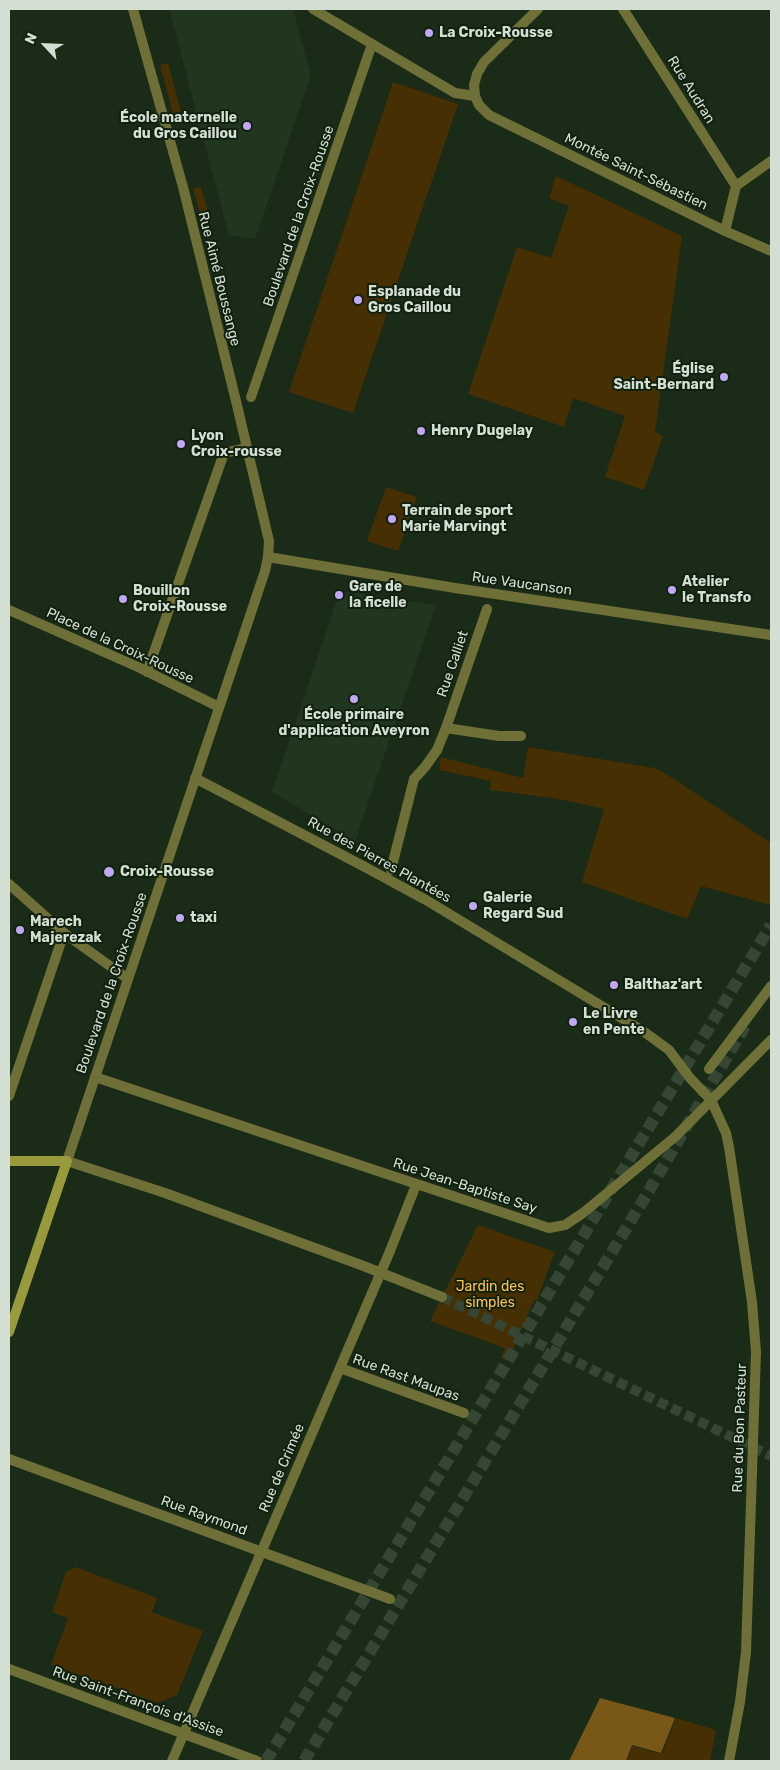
<!DOCTYPE html>
<meta charset="utf-8">
<style>
body{margin:0}
#map{position:relative;width:780px;height:1770px;overflow:hidden;background:#1a2b18;font-family:Rubik,sans-serif}
canvas{display:block}
.frame{position:absolute;inset:0;border:10px solid #d4dfd3;pointer-events:none}
.north{position:absolute;left:20px;top:20px;width:50px;height:50px;-webkit-text-stroke:4px #11210f;paint-order:stroke;rotate:295deg;font-size:14px;font-weight:700;line-height:20px;text-align:center;color:#d4dfd3}
.north::after{content:'';display:block;margin:auto;width:18px;height:22px;background:#d4dfd3;clip-path:polygon(50% 0,100% 100%,50% 72%,0 100%)}
</style>
<div id="map">
<canvas width="780" height="1770"></canvas>
<div class="frame"></div>
<div class="north">N</div>
</div>
<script>
const ctx = document.querySelector('canvas').getContext('2d');
ctx.lineJoin = 'round';
function fillPath(path, color) { ctx.fillStyle = color; ctx.fill(path, 'evenodd'); }
const toPath = rows => new Path2D(rows.map(r => 'M' + r).join(''));
function stroke(path, color, width, dash) { ctx.strokeStyle = color; ctx.lineWidth = width; ctx.lineCap = dash ? 'butt' : 'round'; ctx.setLineDash(dash || []); ctx.stroke(path); }
function drawText(font, color, halo, rows, align = 'center') {
  ctx.font = font + ' Rubik,sans-serif'; ctx.lineWidth = 4; ctx.setLineDash([]); ctx.textBaseline = 'middle'; ctx.strokeStyle = halo; ctx.fillStyle = color; for (const [text, x, y, turn = 0] of rows) {
    ctx.save(); ctx.translate(x, y); ctx.rotate((+turn || 0) * Math.PI / 180); ctx.textAlign = isNaN(turn) ? turn : align; if (halo) ctx.strokeText(text, 0, 0); ctx.fillText(text, 0, 0); ctx.restore();
  }
}
const built = toPath([
 [169,9,293,9,311,75,255,239,229,235],
 [340,591,436,605,355,841,272,792]
]);
const green = toPath([
 [168,63,181,112,173,114,160,65],
 [393,82,458,104,353,413,289,392],
 [556,176,682,236,655,432,663,436,644,490,605,477,625,416,573,398,564,427,468,394,517,247,551,258,569,206,549,198],
 [201,187,211,223,203,225,193,189],
 [386,487,417,497,398,551,367,541],
 [528,747,655,768,674,779,771,843,771,905,701,886,687,919,582,882,604,809,559,799,490,790,491,781,439,770,441,757,523,778],
 [478,1225,555,1252,537,1300,534,1300,508,1361,501,1358,505,1348,430,1321],
 [76,1567,157,1598,152,1612,203,1631,177,1695,158,1703,51,1665,68,1618,52,1612,66,1572],
 [676,1718,716,1730,710,1761,627,1761,632,1746,662,1754]
]);
const forest = toPath([
 [600,1698,675,1718,661,1753,632,1745,626,1761,569,1761]
]);
const tertiaryTunnel = toPath([
 [442,1297,771,1456]
]);
const primaryTunnel = toPath([
 [266,1761,771,925],
 [304,1761,647,1194,745,1026]
]);
const pedestrian = toPath([
 [313,9,455,93,475,96],
 [251,397,372,44],
 [446,728,499,736,521,736],
 [391,870,414,779,425,767,437,750,446,728,487,609],
 [709,1069,771,986]
]);
const minor = toPath([
 [538,9,484,62,477,74,474,85,475,96,479,105,489,115,725,231,771,251],
 [623,9,736,186],
 [725,231,736,186,771,161],
 [268,557,455,588,771,635],
 [9,610,138,667,219,707],
 [147,672,224,453,247,448],
 [195,778,365,867,426,900,643,1031,669,1050,690,1078,711,1100,726,1133,729,1147,752,1302,756,1352,746,1652,740,1702,729,1761],
 [95,1077,549,1228,565,1225,583,1213,676,1136,771,1040],
 [9,1096,64,933],
 [390,1251,416,1185],
 [340,1368,464,1413],
 [9,1459,390,1599],
 [9,1669,257,1761],
 [172,1761,372,1293]
]);
const tertiary = toPath([
 [133,9,183,187,236,401,269,541,268,557,265,571,67,1161,165,1193,361,1265,442,1297],
 [9,884,64,933,128,979]
]);
const secondary = toPath([
 [9,1161,67,1161,9,1332]
]);
const minorBridge = toPath([
 [372,1293,390,1251]
]);
const markers = [
 [429,33,5,"#c2a8f3"],
 [247,126,5,"#c2a8f3"],
 [358,300,5,"#c2a8f3"],
 [724,377,5,"#c2a8f3"],
 [421,431,5,"#c2a8f3"],
 [181,444,5,"#c2a8f3"],
 [392,519,5,"#c2a8f3"],
 [672,590,5,"#c2a8f3"],
 [339,595,5,"#c2a8f3"],
 [123,599,5,"#c2a8f3"],
 [354,699,5,"#c2a8f3"],
 [109,872,6,"#c2a8f3"],
 [473,906,5,"#c2a8f3"],
 [180,918,5,"#c2a8f3"],
 [20,930,5,"#c2a8f3"],
 [614,985,5,"#c2a8f3"],
 [573,1022,5,"#c2a8f3"]
];
const poiNames = [
 ["La Croix-Rousse",439,33],
 ["École maternelle",237,118,"right"],
 ["du Gros Caillou",237,134,"right"],
 ["Esplanade du",368,292],
 ["Gros Caillou",368,308],
 ["Église",714,369,"right"],
 ["Saint-Bernard",714,385,"right"],
 ["Henry Dugelay",431,431],
 ["Lyon",191,436],
 ["Croix-rousse",191,452],
 ["Terrain de sport",402,511],
 ["Marie Marvingt",402,527],
 ["Atelier",682,582],
 ["le Transfo",682,598],
 ["Gare de",349,587],
 ["la ficelle",349,603],
 ["Bouillon",133,591],
 ["Croix-Rousse",133,607],
 ["École primaire",354,715,"center"],
 ["d'application Aveyron",354,731,"center"],
 ["Croix-Rousse",120,872],
 ["Galerie",483,898],
 ["Regard Sud",483,914],
 ["taxi",190,918],
 ["Marech",30,922],
 ["Majerezak",30,938],
 ["Balthaz'art",624,985],
 ["Le Livre",583,1014],
 ["en Pente",583,1030]
];
const streetNames = [
 ["Rue Audran",691,90,58],
 ["Montée Saint-Sébastien",636,172,26],
 ["Boulevard de la Croix-Rousse",299,216,-71],
 ["Rue Aimé Boussange",219,279,76],
 ["Rue Vaucanson",522,584,8],
 ["Place de la Croix-Rousse",120,646,25],
 ["Rue Calliet",453,664,-71],
 ["Rue des Pierres Plantées",379,860,29],
 ["Boulevard de la Croix-Rousse",112,983,-71],
 ["Rue Jean-Baptiste Say",465,1186,18],
 ["Rue Rast Maupas",406,1378,20],
 ["Rue du Bon Pasteur",740,1428,-88],
 ["Rue de Crimée",282,1468,-67],
 ["Rue Raymond",204,1516,20],
 ["Rue Saint-François d'Assise",138,1702,20]
];
const parkNames = [
 ["Jardin des",490,1287],
 ["simples",490,1303]
];
fillPath(built, '#20361e');
fillPath(green, '#452f03');
fillPath(forest, '#795716');
stroke(tertiaryTunnel, '#364634', 10, [10, 5]);
stroke(primaryTunnel, '#364634', 12, [12, 6]);
stroke(pedestrian, '#6e7038', 10);
stroke(minor, '#6e7038', 10);
stroke(tertiary, '#6e7038', 10);
stroke(secondary, '#989a3b', 10);
stroke(minorBridge, '#6e7038', 10);
for (const [x, y, r, color] of markers) { const dot = new Path2D(); dot.arc(x, y, r, 0, 2 * Math.PI); ctx.fillStyle = color; ctx.fill(dot); stroke(dot, '#11210f', 2); }
drawText('bold 14px', '#d4dfd3', '#11210f', poiNames, 'left');
drawText('14px', '#d4dfd3', '#11210f', streetNames);
drawText('14px', '#fec051', '#11210f', parkNames);
</script>
